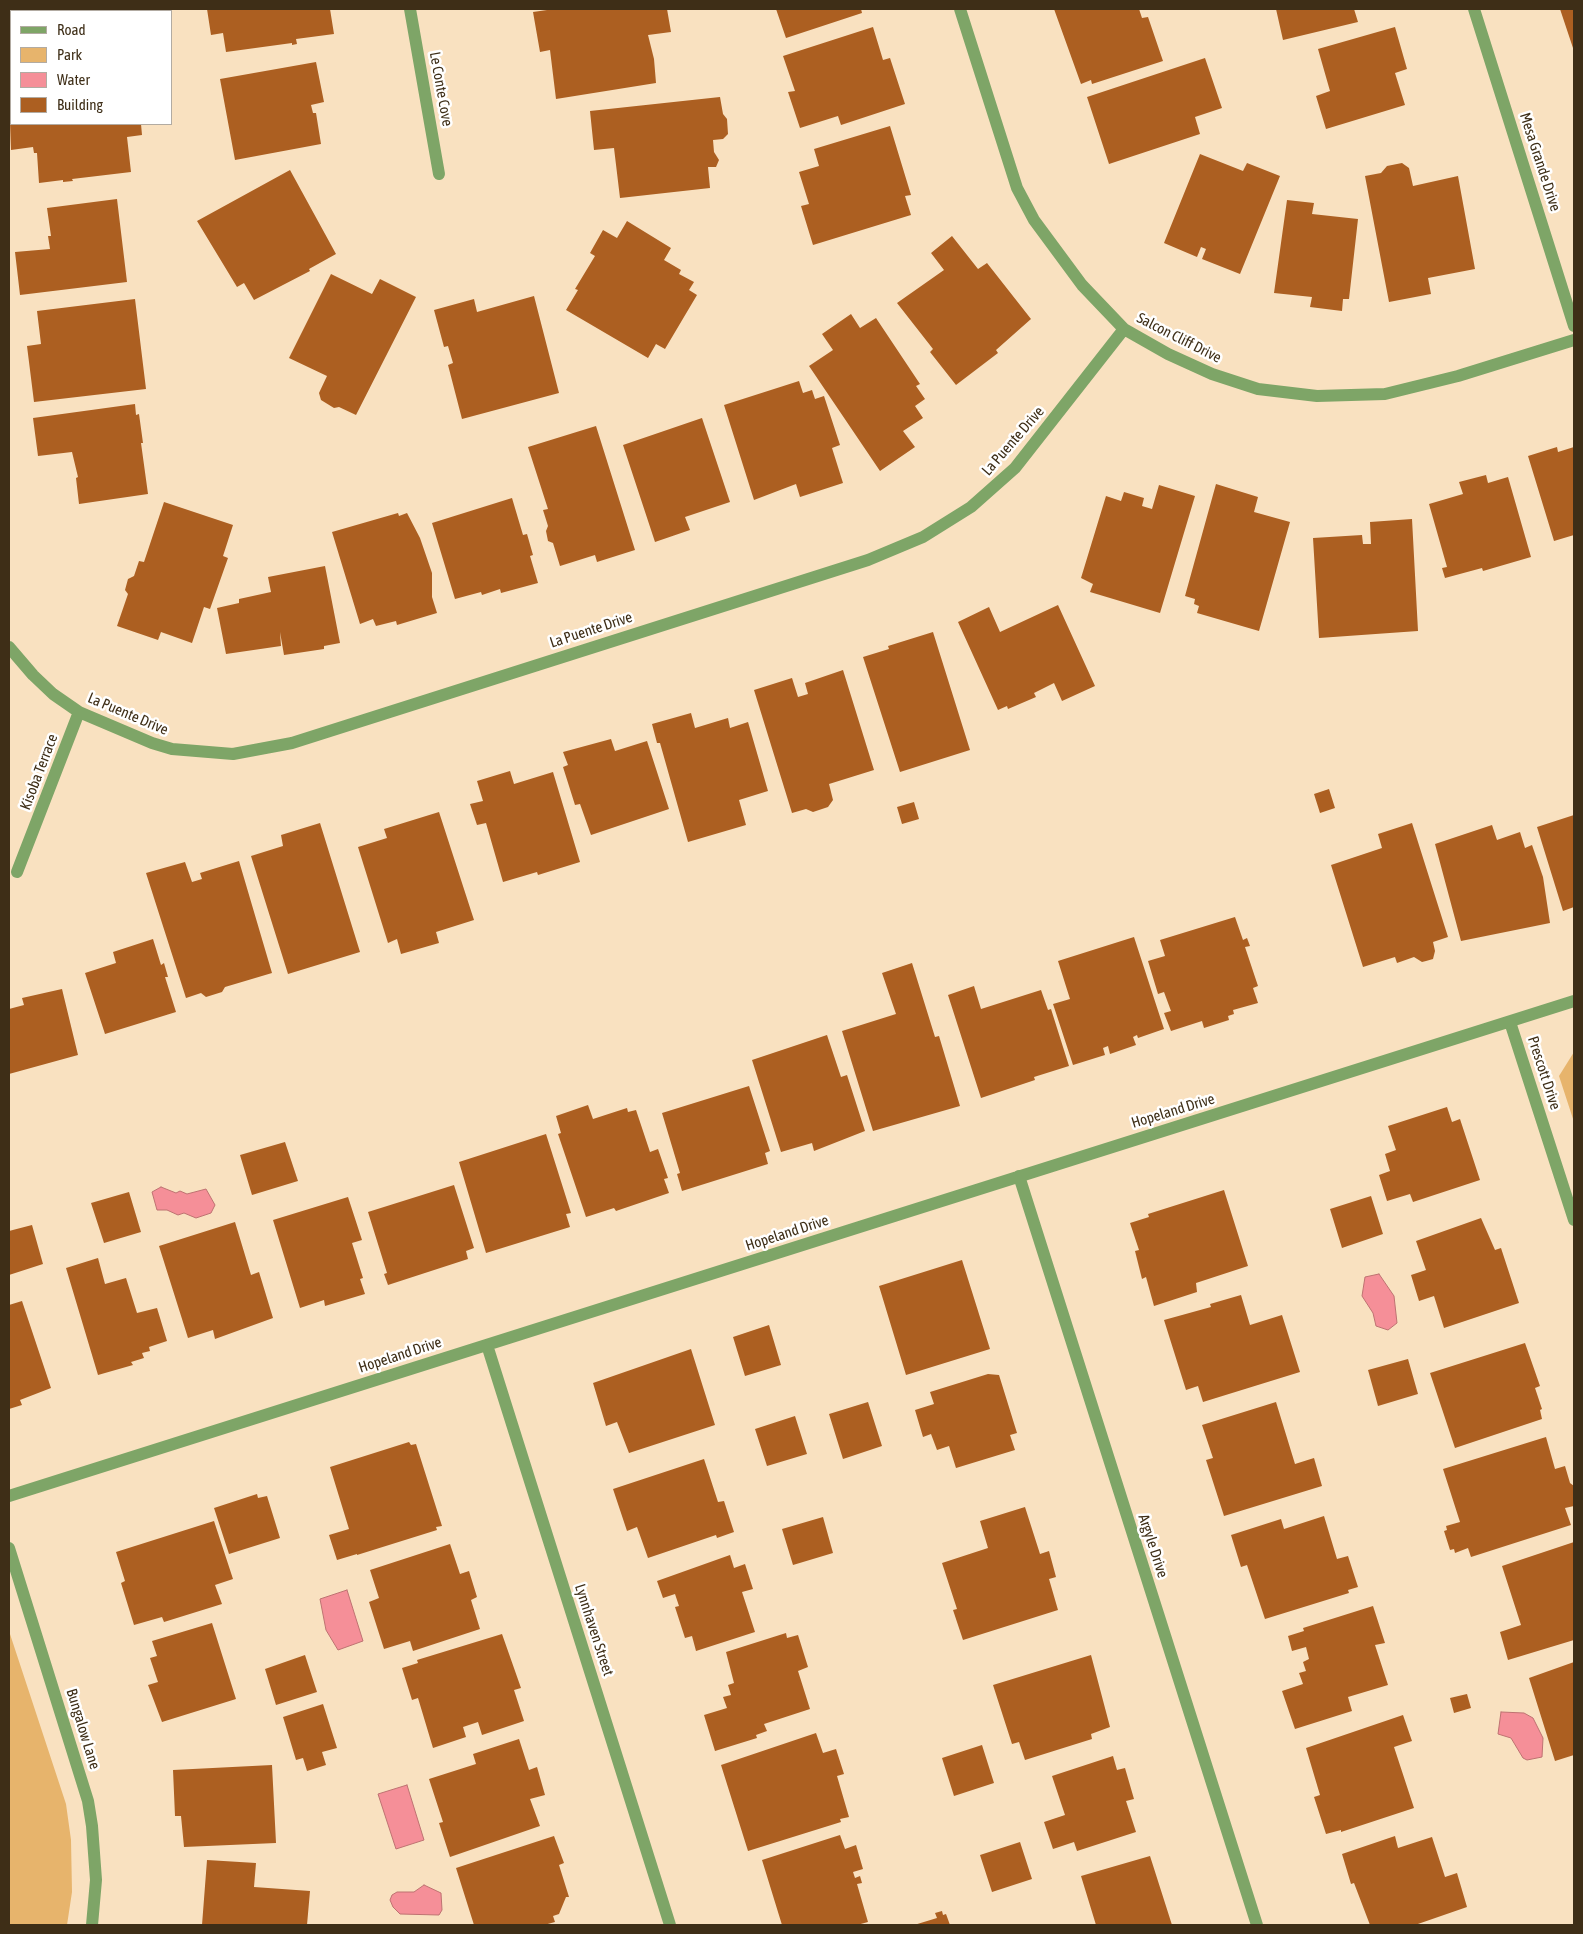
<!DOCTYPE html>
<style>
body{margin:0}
#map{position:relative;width:1583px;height:1934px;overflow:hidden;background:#f9e1c0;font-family:"Asap Condensed",sans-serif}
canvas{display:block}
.frame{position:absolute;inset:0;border:10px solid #3e2e17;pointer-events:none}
.legend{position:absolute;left:10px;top:10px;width:162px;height:115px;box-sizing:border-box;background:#fff;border:1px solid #b2aba2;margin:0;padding:6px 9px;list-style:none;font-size:15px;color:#3e2e17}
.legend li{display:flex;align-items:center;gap:10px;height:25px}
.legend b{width:25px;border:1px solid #b2aba2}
</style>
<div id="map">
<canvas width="1583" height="1934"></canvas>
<div class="frame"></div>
<ul class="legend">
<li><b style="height:6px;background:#7ea567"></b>Road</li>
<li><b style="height:14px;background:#e7b46c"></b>Park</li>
<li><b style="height:14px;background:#f58f98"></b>Water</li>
<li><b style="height:14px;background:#ac5f21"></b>Building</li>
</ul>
</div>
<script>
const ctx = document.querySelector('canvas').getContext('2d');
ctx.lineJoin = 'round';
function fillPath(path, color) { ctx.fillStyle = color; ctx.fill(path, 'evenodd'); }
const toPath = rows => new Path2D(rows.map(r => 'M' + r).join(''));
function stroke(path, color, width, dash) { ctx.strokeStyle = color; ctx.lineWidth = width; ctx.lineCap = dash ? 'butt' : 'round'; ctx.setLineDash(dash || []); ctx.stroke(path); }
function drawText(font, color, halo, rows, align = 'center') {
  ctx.font = font + ' "Asap Condensed",sans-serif'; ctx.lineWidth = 5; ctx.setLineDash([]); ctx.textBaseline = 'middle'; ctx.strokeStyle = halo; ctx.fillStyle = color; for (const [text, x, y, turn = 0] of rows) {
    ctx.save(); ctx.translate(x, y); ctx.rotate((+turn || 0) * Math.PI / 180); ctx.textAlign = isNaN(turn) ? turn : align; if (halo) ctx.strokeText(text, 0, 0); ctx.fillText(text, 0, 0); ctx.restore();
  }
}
const green = toPath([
 [1574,1052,1574,1122,1559,1076],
 [9,1631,66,1804,71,1840,72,1892,67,1925,9,1925]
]);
const water = toPath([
 [161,1187,176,1193,180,1191,187,1194,206,1189,215,1205,211,1213,196,1218,184,1213,178,1215,167,1210,157,1210,152,1192,161,1187],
 [1379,1274,1394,1296,1397,1323,1388,1330,1376,1326,1373,1313,1362,1296,1365,1277,1379,1274],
 [347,1590,363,1641,338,1650,326,1630,320,1599,347,1590],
 [1501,1712,1524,1713,1533,1718,1543,1738,1542,1757,1527,1760,1523,1758,1511,1738,1498,1734,1501,1712],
 [407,1785,424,1840,396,1849,378,1794,407,1785],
 [424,1885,441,1893,442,1910,439,1915,400,1914,393,1907,390,1900,392,1895,397,1892,414,1892,424,1885]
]);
const building = toPath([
 [9,9,92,9,92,11,11,11,11,46,9,46],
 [207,9,330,9,334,34,296,39,297,44,292,45,292,43,226,52,223,33,211,35],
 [554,9,667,9,671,32,648,35,654,59,656,83,556,99,550,50,540,52,533,12],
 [776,9,861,9,862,13,786,38],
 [1054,9,1139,9,1142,18,1148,17,1163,61,1092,84,1091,80,1081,84],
 [1276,9,1354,9,1358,22,1283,40],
 [1560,9,1574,9,1574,51],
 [873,27,883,60,890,58,905,104,841,125,838,116,800,128,788,92,795,91,783,56],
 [1395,27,1407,69,1395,73,1405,105,1326,129,1316,96,1330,91,1318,49],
 [1205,58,1222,108,1195,117,1200,134,1109,164,1087,97],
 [316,62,324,102,311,105,313,113,316,113,321,144,235,160,220,79],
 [9,95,11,95,11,124,141,124,142,135,127,137,131,172,72,179,73,181,63,182,63,180,39,183,37,153,34,153,33,147,11,150],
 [720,97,723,114,727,119,728,134,723,139,713,140,714,152,719,160,716,167,708,167,710,188,620,198,614,148,594,150,590,111],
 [890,126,911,195,905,196,911,215,813,245,801,206,809,204,799,172,819,166,814,149],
 [1200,154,1243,171,1247,163,1280,176,1240,274,1202,259,1206,249,1201,247,1197,257,1164,243],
 [1402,163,1409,168,1413,186,1458,176,1475,269,1428,278,1431,294,1389,302,1365,176,1381,173,1387,166],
 [290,170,336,254,309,269,310,271,254,300,244,283,237,287,197,221],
 [117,199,127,282,20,295,15,252,50,249,48,236,51,236,47,208],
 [1287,200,1314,203,1312,214,1358,219,1349,299,1343,299,1342,311,1310,307,1312,297,1274,293],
 [627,221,671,248,664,260,681,270,679,274,694,282,689,290,697,295,665,349,656,344,648,358,566,310,578,290,575,289,595,256,590,253,603,230,617,238],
 [952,236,978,269,987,263,1031,319,996,350,998,353,956,385,930,352,933,349,897,303,944,270,931,253],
 [331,274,372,294,380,279,416,297,356,415,339,407,334,408,321,400,319,393,327,376,289,358],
 [534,296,559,393,462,419,448,365,453,363,448,346,444,347,434,310,474,299,477,312],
 [135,299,146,389,34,402,27,346,41,344,37,311],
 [851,314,860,328,876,318,920,384,916,386,925,399,915,406,923,418,903,431,915,447,880,471,809,366,833,350,822,334],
 [799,381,803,393,812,390,815,399,824,396,840,445,832,448,843,483,800,497,796,484,754,500,724,405],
 [135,404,136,415,139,414,143,443,141,443,148,494,79,504,76,478,78,477,72,452,38,456,33,418],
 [702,418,730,502,685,517,690,530,655,542,623,445],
 [596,426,635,550,597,562,595,555,560,566,553,543,548,541,546,531,548,526,543,510,548,509,528,447],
 [1557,447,1558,452,1574,447,1574,535,1554,541,1528,456],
 [1486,475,1488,483,1508,477,1531,557,1483,571,1482,568,1445,578,1442,568,1447,567,1429,504,1463,494,1459,482],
 [1216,484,1258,497,1254,512,1290,522,1259,631,1197,613,1199,606,1194,604,1195,599,1185,596],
 [1159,485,1195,496,1160,613,1090,592,1093,584,1081,578,1106,496,1121,501,1124,492,1144,498,1142,506,1152,509],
 [512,498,523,535,527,534,533,555,530,556,538,583,501,593,500,589,482,595,481,592,455,599,432,523],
 [164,502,233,525,223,556,228,558,210,609,204,607,192,643,161,632,158,640,117,626,128,594,125,590,128,579,134,576,139,561,144,562],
 [398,513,399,516,407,513,420,538,432,573,432,597,437,613,397,625,396,621,376,626,373,619,360,624,332,532],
 [1412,519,1418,631,1319,638,1313,538,1362,535,1363,544,1371,544,1370,522],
 [325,566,340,643,324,646,324,649,284,655,280,632,281,646,226,654,217,608,239,603,239,599,271,592,268,577],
 [1058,605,1095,686,1062,701,1054,683,1034,693,1036,697,1008,709,1007,706,998,710,958,622,989,607,1000,632],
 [933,632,970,750,900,772,863,657,889,649,888,646],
 [843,670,874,770,829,784,833,800,828,807,813,812,806,809,792,813,754,690,792,678,798,697,808,694,805,683],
 [691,713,695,728,728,718,730,728,748,722,768,791,739,800,746,825,688,842,660,743,657,743,652,724],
 [611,739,615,751,647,741,669,809,591,835,580,804,575,805,563,767,568,765,563,752],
 [510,771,514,784,553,772,580,862,538,875,537,872,503,882,486,823,477,825,470,804,483,801,477,781],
 [1329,789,1335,808,1320,813,1314,794],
 [914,802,919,819,902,824,897,807],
 [439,812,474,920,436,932,439,943,401,954,397,939,388,943,358,847,387,838,384,829],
 [1574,815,1574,907,1563,911,1537,827],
 [320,823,360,952,288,974,251,856,283,846,281,835],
 [1412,823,1448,937,1433,942,1435,951,1433,959,1426,961,1422,962,1414,957,1397,963,1395,957,1363,967,1331,865,1382,848,1378,834],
 [1492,825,1497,840,1520,832,1525,848,1532,845,1543,877,1550,923,1461,941,1435,844],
 [239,861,272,973,225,987,222,992,206,997,201,993,186,998,146,873,185,862,192,882,202,879,200,873],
 [1235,917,1243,940,1247,938,1250,946,1245,947,1258,986,1253,988,1258,1003,1233,1010,1234,1014,1228,1016,1229,1020,1204,1028,1202,1021,1171,1031,1164,1013,1171,1011,1164,992,1158,994,1148,961,1165,956,1160,940],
 [1134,937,1164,1029,1138,1038,1137,1035,1133,1037,1136,1045,1110,1054,1108,1046,1103,1048,1105,1055,1073,1065,1053,1004,1070,999,1058,961],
 [153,939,161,965,164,963,168,977,165,977,176,1012,105,1034,85,973,116,963,113,952],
 [912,963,935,1037,939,1036,960,1106,873,1131,842,1031,896,1014,882,973],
 [974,986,981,1009,1041,990,1048,1010,1051,1009,1069,1066,1034,1077,1035,1080,981,1098,948,995],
 [62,989,78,1055,9,1074,9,1009,24,1005,22,998],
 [827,1035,841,1077,847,1075,865,1131,814,1151,812,1143,781,1152,752,1060],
 [749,1086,770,1151,765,1153,768,1164,682,1191,677,1174,680,1173,662,1113],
 [588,1105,593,1119,627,1108,628,1112,636,1110,650,1152,658,1149,668,1178,664,1179,669,1193,616,1211,614,1208,586,1217,558,1134,561,1133,556,1116],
 [1447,1107,1452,1122,1460,1119,1480,1180,1413,1202,1410,1194,1387,1201,1379,1175,1390,1171,1385,1154,1396,1150,1388,1126],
 [546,1134,571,1213,566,1214,570,1227,486,1253,459,1162],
 [285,1142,298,1181,252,1195,240,1155],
 [454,1185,474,1248,466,1251,468,1259,388,1285,384,1274,387,1273,368,1212],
 [1224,1190,1248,1266,1196,1283,1197,1292,1154,1306,1146,1277,1142,1279,1135,1251,1139,1250,1130,1223,1149,1217,1148,1214],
 [129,1192,141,1232,104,1243,91,1203],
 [1371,1196,1383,1234,1342,1248,1330,1209],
 [348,1197,362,1240,352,1243,363,1278,360,1279,365,1294,325,1306,324,1300,300,1308,273,1220],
 [1481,1218,1495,1250,1501,1248,1519,1303,1444,1328,1434,1296,1419,1301,1411,1275,1426,1270,1416,1241],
 [235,1222,251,1275,259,1272,273,1318,215,1339,213,1330,188,1338,159,1246],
 [32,1225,43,1264,9,1275,9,1231],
 [98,1258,105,1284,126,1278,137,1313,157,1308,167,1341,149,1347,150,1351,142,1353,144,1358,131,1362,133,1365,98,1375,66,1268],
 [962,1260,990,1349,906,1375,879,1286],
 [1241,1295,1250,1325,1282,1315,1300,1372,1203,1402,1198,1386,1186,1390,1164,1320,1211,1307,1210,1304],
 [22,1301,51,1388,20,1400,22,1405,9,1409,9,1305],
 [769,1325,781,1365,745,1376,733,1337],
 [1525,1343,1540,1386,1535,1388,1542,1409,1540,1410,1542,1419,1455,1448,1430,1373],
 [691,1349,715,1425,629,1453,617,1422,606,1426,593,1383],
 [1408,1359,1418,1394,1378,1406,1368,1370],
 [988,1374,999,1375,1017,1433,1010,1435,1015,1450,956,1468,949,1446,937,1450,931,1434,923,1437,915,1410,934,1404,930,1392],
 [868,1402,882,1446,843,1459,829,1414],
 [1276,1402,1295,1464,1314,1458,1322,1486,1224,1516,1206,1460,1213,1458,1202,1425],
 [795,1416,807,1454,767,1466,755,1429],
 [1546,1437,1555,1469,1565,1466,1570,1483,1574,1486,1574,1506,1565,1508,1571,1525,1471,1557,1468,1548,1455,1553,1454,1549,1450,1550,1444,1531,1447,1530,1446,1526,1460,1522,1443,1469],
 [409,1442,411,1445,416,1444,442,1526,436,1527,437,1530,357,1555,357,1554,337,1560,329,1535,349,1529,330,1467],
 [704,1459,718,1502,724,1501,734,1532,717,1538,716,1535,648,1558,637,1527,627,1531,613,1489],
 [257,1494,258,1498,267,1496,280,1538,229,1554,214,1508],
 [1025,1507,1040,1554,1049,1551,1056,1577,1049,1579,1058,1610,963,1640,953,1610,957,1609,942,1563,988,1548,980,1521],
 [1324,1516,1337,1559,1348,1556,1358,1587,1348,1590,1349,1593,1265,1619,1247,1565,1241,1567,1231,1535,1281,1519,1284,1529],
 [823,1517,833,1553,793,1565,782,1529],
 [214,1521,233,1579,215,1585,222,1604,164,1622,162,1617,134,1625,121,1583,125,1581,116,1552],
 [1574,1542,1574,1640,1508,1660,1500,1632,1521,1625,1502,1566],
 [450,1544,460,1574,469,1571,477,1597,471,1600,480,1629,413,1651,410,1641,384,1649,369,1602,379,1598,370,1570],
 [730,1555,734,1568,745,1564,753,1589,742,1592,755,1632,696,1651,692,1636,685,1638,675,1607,679,1606,675,1594,663,1598,657,1581],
 [1373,1606,1385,1643,1375,1645,1388,1685,1348,1697,1352,1711,1295,1729,1282,1691,1303,1684,1299,1673,1306,1671,1303,1662,1309,1659,1306,1647,1292,1651,1288,1636,1304,1631,1303,1628],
 [212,1623,236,1699,162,1722,148,1685,158,1682,150,1658,157,1656,152,1641],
 [786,1633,787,1638,798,1635,808,1667,798,1671,810,1709,764,1724,767,1731,756,1735,757,1738,715,1751,704,1715,727,1708,723,1697,731,1695,728,1685,734,1683,726,1652],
 [502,1634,521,1688,514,1690,524,1721,482,1735,478,1722,463,1727,466,1737,433,1748,418,1698,412,1700,402,1668,418,1663,417,1660],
 [305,1655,317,1692,276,1705,265,1669],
 [1091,1655,1110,1727,1091,1734,1092,1739,1025,1760,1019,1742,1012,1744,993,1685],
 [1574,1662,1574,1755,1555,1761,1529,1678],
 [1467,1694,1471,1708,1454,1713,1450,1698],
 [323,1704,337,1748,322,1752,326,1765,307,1771,303,1758,296,1760,283,1717],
 [1403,1715,1412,1741,1394,1747,1414,1808,1341,1832,1341,1830,1326,1834,1314,1797,1320,1795,1306,1748],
 [816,1733,823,1753,836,1749,844,1774,837,1776,849,1817,840,1819,841,1822,748,1851,721,1765],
 [519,1739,529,1770,537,1767,545,1795,530,1799,540,1826,450,1857,439,1823,443,1822,429,1779,476,1764,473,1754],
 [982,1745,994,1783,954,1796,942,1758],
 [1113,1756,1117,1770,1125,1768,1134,1799,1126,1801,1136,1832,1077,1851,1074,1842,1053,1849,1044,1822,1065,1815,1052,1776],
 [272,1765,276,1843,184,1847,181,1816,175,1816,173,1770],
 [840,1835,845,1849,856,1845,863,1869,853,1872,855,1878,860,1876,862,1883,857,1884,868,1922,857,1925,782,1925,762,1860],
 [554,1836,564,1863,559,1865,569,1897,566,1897,559,1914,553,1916,555,1922,544,1925,474,1925,456,1868],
 [1395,1836,1398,1848,1432,1837,1445,1877,1457,1873,1467,1907,1415,1925,1370,1925,1354,1883,1351,1884,1342,1854],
 [1020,1842,1032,1879,992,1892,980,1855],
 [1150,1856,1172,1925,1096,1925,1081,1876],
 [207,1860,256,1863,254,1887,310,1891,307,1925,202,1925],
 [942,1911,943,1915,946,1914,950,1925,914,1925,937,1918,935,1913]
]);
const street = toPath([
 [410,9,439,174],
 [960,9,1017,188,1034,220,1082,285,1124,329,1168,354,1212,374,1258,389,1317,396,1385,394,1458,376,1574,340],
 [1474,9,1574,326],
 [9,647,33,675,53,694,79,712,152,743,172,749,233,754,292,743,868,560,923,537,971,507,1015,468,1124,329],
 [17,872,79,712],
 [1510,1022,1574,1220],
 [1019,1176,1257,1925],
 [487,1345,670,1925],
 [9,1496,1574,1001],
 [9,1548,88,1801,92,1826,96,1880,92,1925]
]);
const streetNames = [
 ["Le Conte Cove",441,89,80],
 ["Mesa Grande Drive",1540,162,72],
 ["Salcon Cliff Drive",1179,338,27],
 ["La Puente Drive",1013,441,-49],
 ["La Puente Drive",591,630,-18],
 ["La Puente Drive",128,714,23],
 ["Kisoba Terrace",39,772,-69],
 ["Prescott Drive",1544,1073,72],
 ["Hopeland Drive",1173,1111,-17],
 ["Hopeland Drive",787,1233,-18],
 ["Hopeland Drive",400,1355,-18],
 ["Argyle Drive",1153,1546,72],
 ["Lynnhaven Street",594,1630,72],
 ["Bungalow Lane",83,1729,73]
];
fillPath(green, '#e7b46c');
fillPath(water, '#f58f98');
stroke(water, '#be7271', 1);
fillPath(building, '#ac5f21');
stroke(street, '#7ea567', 12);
drawText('15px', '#3e2e17', '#fff', streetNames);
</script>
